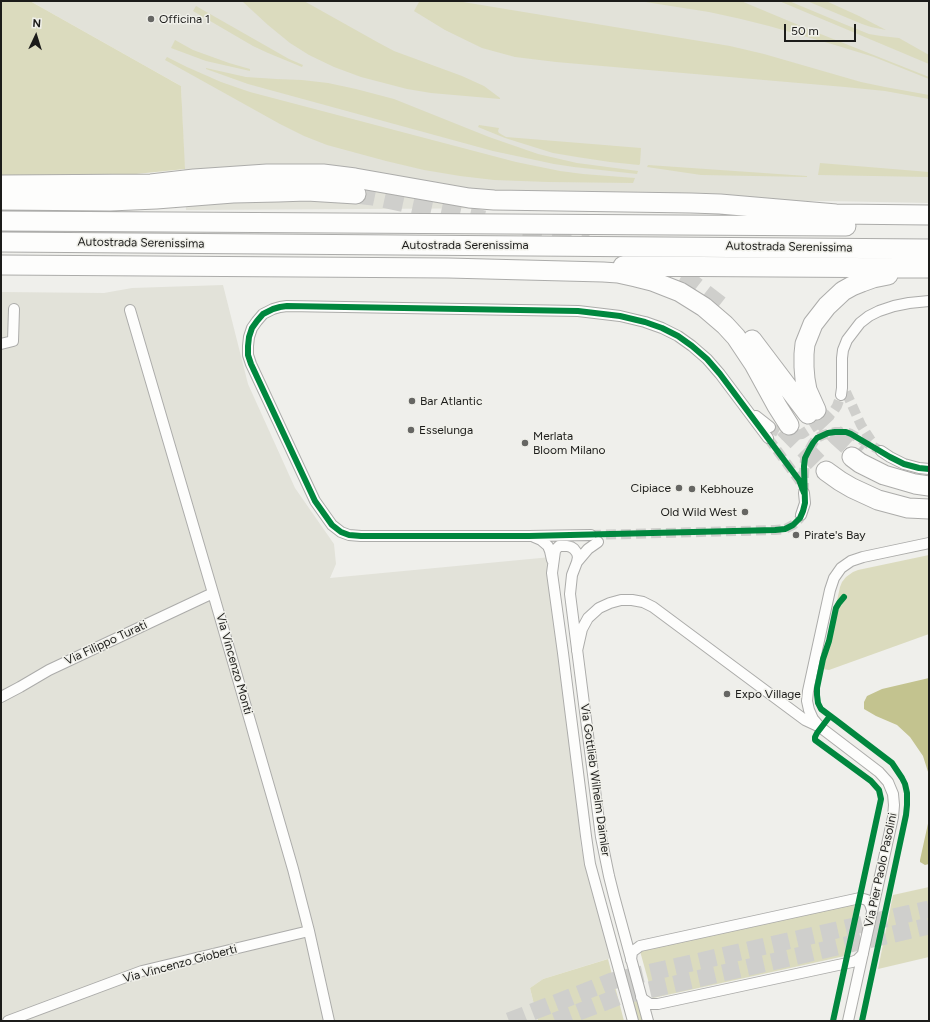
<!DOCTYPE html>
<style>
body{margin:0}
#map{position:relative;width:930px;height:1022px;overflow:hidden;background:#efefeb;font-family:Figtree,sans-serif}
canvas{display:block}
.frame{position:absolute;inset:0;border:2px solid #1c1c1a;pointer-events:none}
.north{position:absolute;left:16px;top:16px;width:40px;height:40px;-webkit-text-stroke:3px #f0f0ea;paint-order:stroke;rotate:4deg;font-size:11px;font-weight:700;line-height:16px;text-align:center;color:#1c1c1a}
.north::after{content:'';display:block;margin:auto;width:14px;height:18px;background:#1c1c1a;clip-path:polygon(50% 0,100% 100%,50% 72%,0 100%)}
.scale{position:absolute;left:784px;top:24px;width:72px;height:18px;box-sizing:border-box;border:2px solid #1c1c1a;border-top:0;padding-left:5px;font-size:12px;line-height:14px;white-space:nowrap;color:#1c1c1a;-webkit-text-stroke:3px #f0f0ea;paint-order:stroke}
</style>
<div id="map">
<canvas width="930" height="1022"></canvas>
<div class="frame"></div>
<div class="north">N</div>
<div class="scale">50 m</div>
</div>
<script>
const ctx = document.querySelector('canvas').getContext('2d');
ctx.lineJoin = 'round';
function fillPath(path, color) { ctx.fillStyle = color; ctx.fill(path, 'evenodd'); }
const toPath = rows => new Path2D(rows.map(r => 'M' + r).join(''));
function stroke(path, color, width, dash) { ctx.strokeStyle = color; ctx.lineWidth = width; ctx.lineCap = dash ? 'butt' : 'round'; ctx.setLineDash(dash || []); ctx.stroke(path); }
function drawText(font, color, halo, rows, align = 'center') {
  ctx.font = font + ' Figtree,sans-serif'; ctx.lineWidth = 3; ctx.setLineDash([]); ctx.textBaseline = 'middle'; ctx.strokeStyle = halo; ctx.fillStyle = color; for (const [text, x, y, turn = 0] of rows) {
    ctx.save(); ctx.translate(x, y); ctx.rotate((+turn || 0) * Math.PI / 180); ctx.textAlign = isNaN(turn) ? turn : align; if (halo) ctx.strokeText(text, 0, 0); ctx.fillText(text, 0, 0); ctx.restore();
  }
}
const built = toPath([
 [30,1,929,1,929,203,826,201,651,201,531,208,186,210,181,86],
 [223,285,248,384,295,488,334,544,336,564,330,578,551,557,573,756,581,847,614,957,543,979,530,988,538,1021,1,1021,1,292,104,293,132,288]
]);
const green = toPath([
 [1,1,30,1,181,86,185,169,107,177,1,177],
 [242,1,304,1,379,43,394,51,462,76,484,86,500,98,500,99,431,93,407,89,361,77,334,67,309,55,290,43,268,25],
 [418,1,457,1,730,46,764,54,861,82,885,87,929,95,929,99,885,91,845,87,556,62,515,57,482,48,445,30,414,11,419,2],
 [639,1,741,1,808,29,929,77,929,79,874,57,835,45,769,26,741,19,709,12],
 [779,1,789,1,844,24,869,34,881,36,899,38,929,55,929,64],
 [807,1,826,1,859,16,886,30,871,27,862,24],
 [196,6,289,59,303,65,302,67,268,53,253,46,193,11],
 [175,40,193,50,229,63,250,69,250,71,206,61,171,48],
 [167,57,187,67,221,82,250,92,516,162,560,171,583,174,635,178,633,183,548,182,494,180,460,176,424,170,386,161,327,145,304,136,280,124,165,60],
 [206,68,246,77,276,79,302,80,328,83,356,89,394,99,489,137,538,154,577,163,638,171,637,174,574,167,554,164,493,151,248,84,206,69],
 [479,125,499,128,498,131,499,133,506,137,641,148,640,164,639,165,610,162,577,157,553,153,505,138,478,127],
 [820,163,929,172,929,177,818,175],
 [648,165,807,176,807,177,701,175,647,167],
 [929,555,929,634,829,670,822,669,840,587,842,582,846,577,853,572,858,570],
 [929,887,929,957,878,969,893,895],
 [855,904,845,956,653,998,640,951],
 [608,959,624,1021,538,1021,530,988,543,979],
 [633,983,643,1021,638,1021,628,985]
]);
const water = toPath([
 [929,678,929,775,923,756,910,737,897,725,876,716,864,709,864,702,867,696,882,689],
 [929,819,929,864,925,865,920,862,920,860]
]);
const minorTunnel = toPath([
 [846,392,861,425,870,439,874,444],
 [770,427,780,433,785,435,793,435,802,434,828,417,833,412,837,406,841,395],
 [768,438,799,480,803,489],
 [804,493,804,476,805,458,809,450,813,443,817,438,823,435,835,432,846,432,851,434,881,451],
 [591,535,775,530,785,529,793,525,800,518,801,515]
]);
const trunkTunnel = toPath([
 [509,1021,612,981,929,909],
 [555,1021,618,997,929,926]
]);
const motorwayTunnel = toPath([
 [356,194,373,196,484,220],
 [524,228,588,242],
 [655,264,690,282,726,310],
 [816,410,824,422,838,437,858,455],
 [784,428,826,471]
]);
const minor = toPath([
 [130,310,213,593,293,869,309,931,329,1021],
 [1,344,13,341,14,309],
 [841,395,842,388,842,358,843,350,847,340,860,323,869,316,879,311,894,306,909,303,929,301],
 [756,416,770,427],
 [881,451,890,457,904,464,919,468,929,469],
 [801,515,805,503,804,493],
 [591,535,529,536,361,536,349,535,341,532,332,525,315,501,251,364,248,355,248,346,249,337,252,328,257,321,263,314,273,309,280,307,287,306,578,311,620,316,645,322,662,328,678,336,692,346,707,359,720,374,768,438],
 [534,537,541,540,548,546,550,551,552,560],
 [598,542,588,549,577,562,572,575,570,594,601,837,609,876,614,896,648,1021],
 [577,562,578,557,577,553,574,549,571,547,567,546,559,546,557,548,555,551,552,573,563,653,586,836,590,864,633,1021],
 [577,651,582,629,588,618,599,608,610,603,621,600,632,600,643,602,653,607,805,720,820,727,879,772,888,782,893,794,894,805,893,817,848,1021],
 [1,697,20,687,49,670,213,593],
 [819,726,813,719,809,710,807,701,808,691,830,590,834,578,841,568,851,561,863,557,929,543],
 [631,960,632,952,640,946,860,898,867,900,870,904,872,910],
 [641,997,644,1000,650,1004,658,1004,852,962,857,960,863,954],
 [8,1021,142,971,309,931]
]);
const motorway = toPath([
 [1,185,151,184,194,179,267,174,323,174,355,178,469,198,494,200,691,203,720,204,836,214,929,215],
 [1,200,110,201,156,199,233,193,278,192,307,191,356,194],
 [1,221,846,226],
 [1,242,929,249],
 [1,265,448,268,603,272,618,273,636,277,652,281,680,292,704,307,725,325,736,337,754,364,777,406,789,425],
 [623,266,929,268],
 [752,340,808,414],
 [816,410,807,390,805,379,804,367,804,354,805,344,813,324,827,306,843,291,852,286,862,282,873,278,888,275],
 [852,457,860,463,884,475,915,484,929,486],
 [826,471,840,481,852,488,878,500,908,508,929,509]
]);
const cycleway = toPath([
 [804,493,799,480,720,374,707,359,692,346,678,336,662,328,645,322,620,316,578,311,287,306,280,307,273,309,263,314,257,321,252,328,249,337,248,346,248,355,251,364,315,501,332,525,341,532,349,535,361,536,529,536,775,530,785,529,793,525,800,518,803,511,805,503,804,466,805,458,809,450,813,443,817,438,828,433,835,432,846,432,851,434,890,457,904,464,919,468,929,469],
 [844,597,839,603,836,608,829,641,823,659,817,688,817,695,818,703,821,709,837,721,892,763,902,778,905,784,907,793,907,805,906,815,862,1021],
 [830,716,817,733,815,737,815,740,871,781,879,790,881,799,833,1021]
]);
const markers = [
 [151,19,4,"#666663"],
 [412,401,4,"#666663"],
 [411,430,4,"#666663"],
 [525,443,4,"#666663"],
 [679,488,4,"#666663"],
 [692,489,4,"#666663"],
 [745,512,4,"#666663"],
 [796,535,4,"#666663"],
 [727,694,4,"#666663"]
];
const poiNames = [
 ["Officina 1",159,19],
 ["Bar Atlantic",420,401],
 ["Esselunga",419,430],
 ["Merlata",533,436],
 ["Bloom Milano",533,450],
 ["Cipiace",671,488,"right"],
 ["Kebhouze",700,489],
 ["Old Wild West",737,512,"right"],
 ["Pirate's Bay",804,535],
 ["Expo Village",735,694]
];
const streetNames = [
 ["Autostrada Serenissima",141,243,1],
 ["Autostrada Serenissima",465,245],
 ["Autostrada Serenissima",789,247,1],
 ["Via Filippo Turati",106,643,-25],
 ["Via Vincenzo Monti",234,664,74],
 ["Via Gottlieb Wilhelm Daimler",595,780,82],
 ["Via Pier Paolo Pasolini",881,870,-78],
 ["Via Vincenzo Gioberti",180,964,-15]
];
fillPath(built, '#e2e2d9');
fillPath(green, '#dbdbbe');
fillPath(water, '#c3c38f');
stroke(minorTunnel, '#cfcfcc', 10, [10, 5]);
stroke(trunkTunnel, '#cfcfcc', 17, [17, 8]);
stroke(motorwayTunnel, '#cfcfcc', 19, [19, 10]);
stroke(minor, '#acacaa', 12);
stroke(motorway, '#acacaa', 21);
stroke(minor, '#fdfdfc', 10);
stroke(motorway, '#fdfdfc', 19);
stroke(cycleway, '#00873e', 6);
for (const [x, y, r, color] of markers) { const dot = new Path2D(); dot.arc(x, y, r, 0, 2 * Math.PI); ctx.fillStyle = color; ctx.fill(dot); stroke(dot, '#f0f0ea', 1.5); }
drawText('12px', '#1c1c1a', '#f0f0ea', poiNames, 'left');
drawText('12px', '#1c1c1a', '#f0f0ea', streetNames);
</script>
